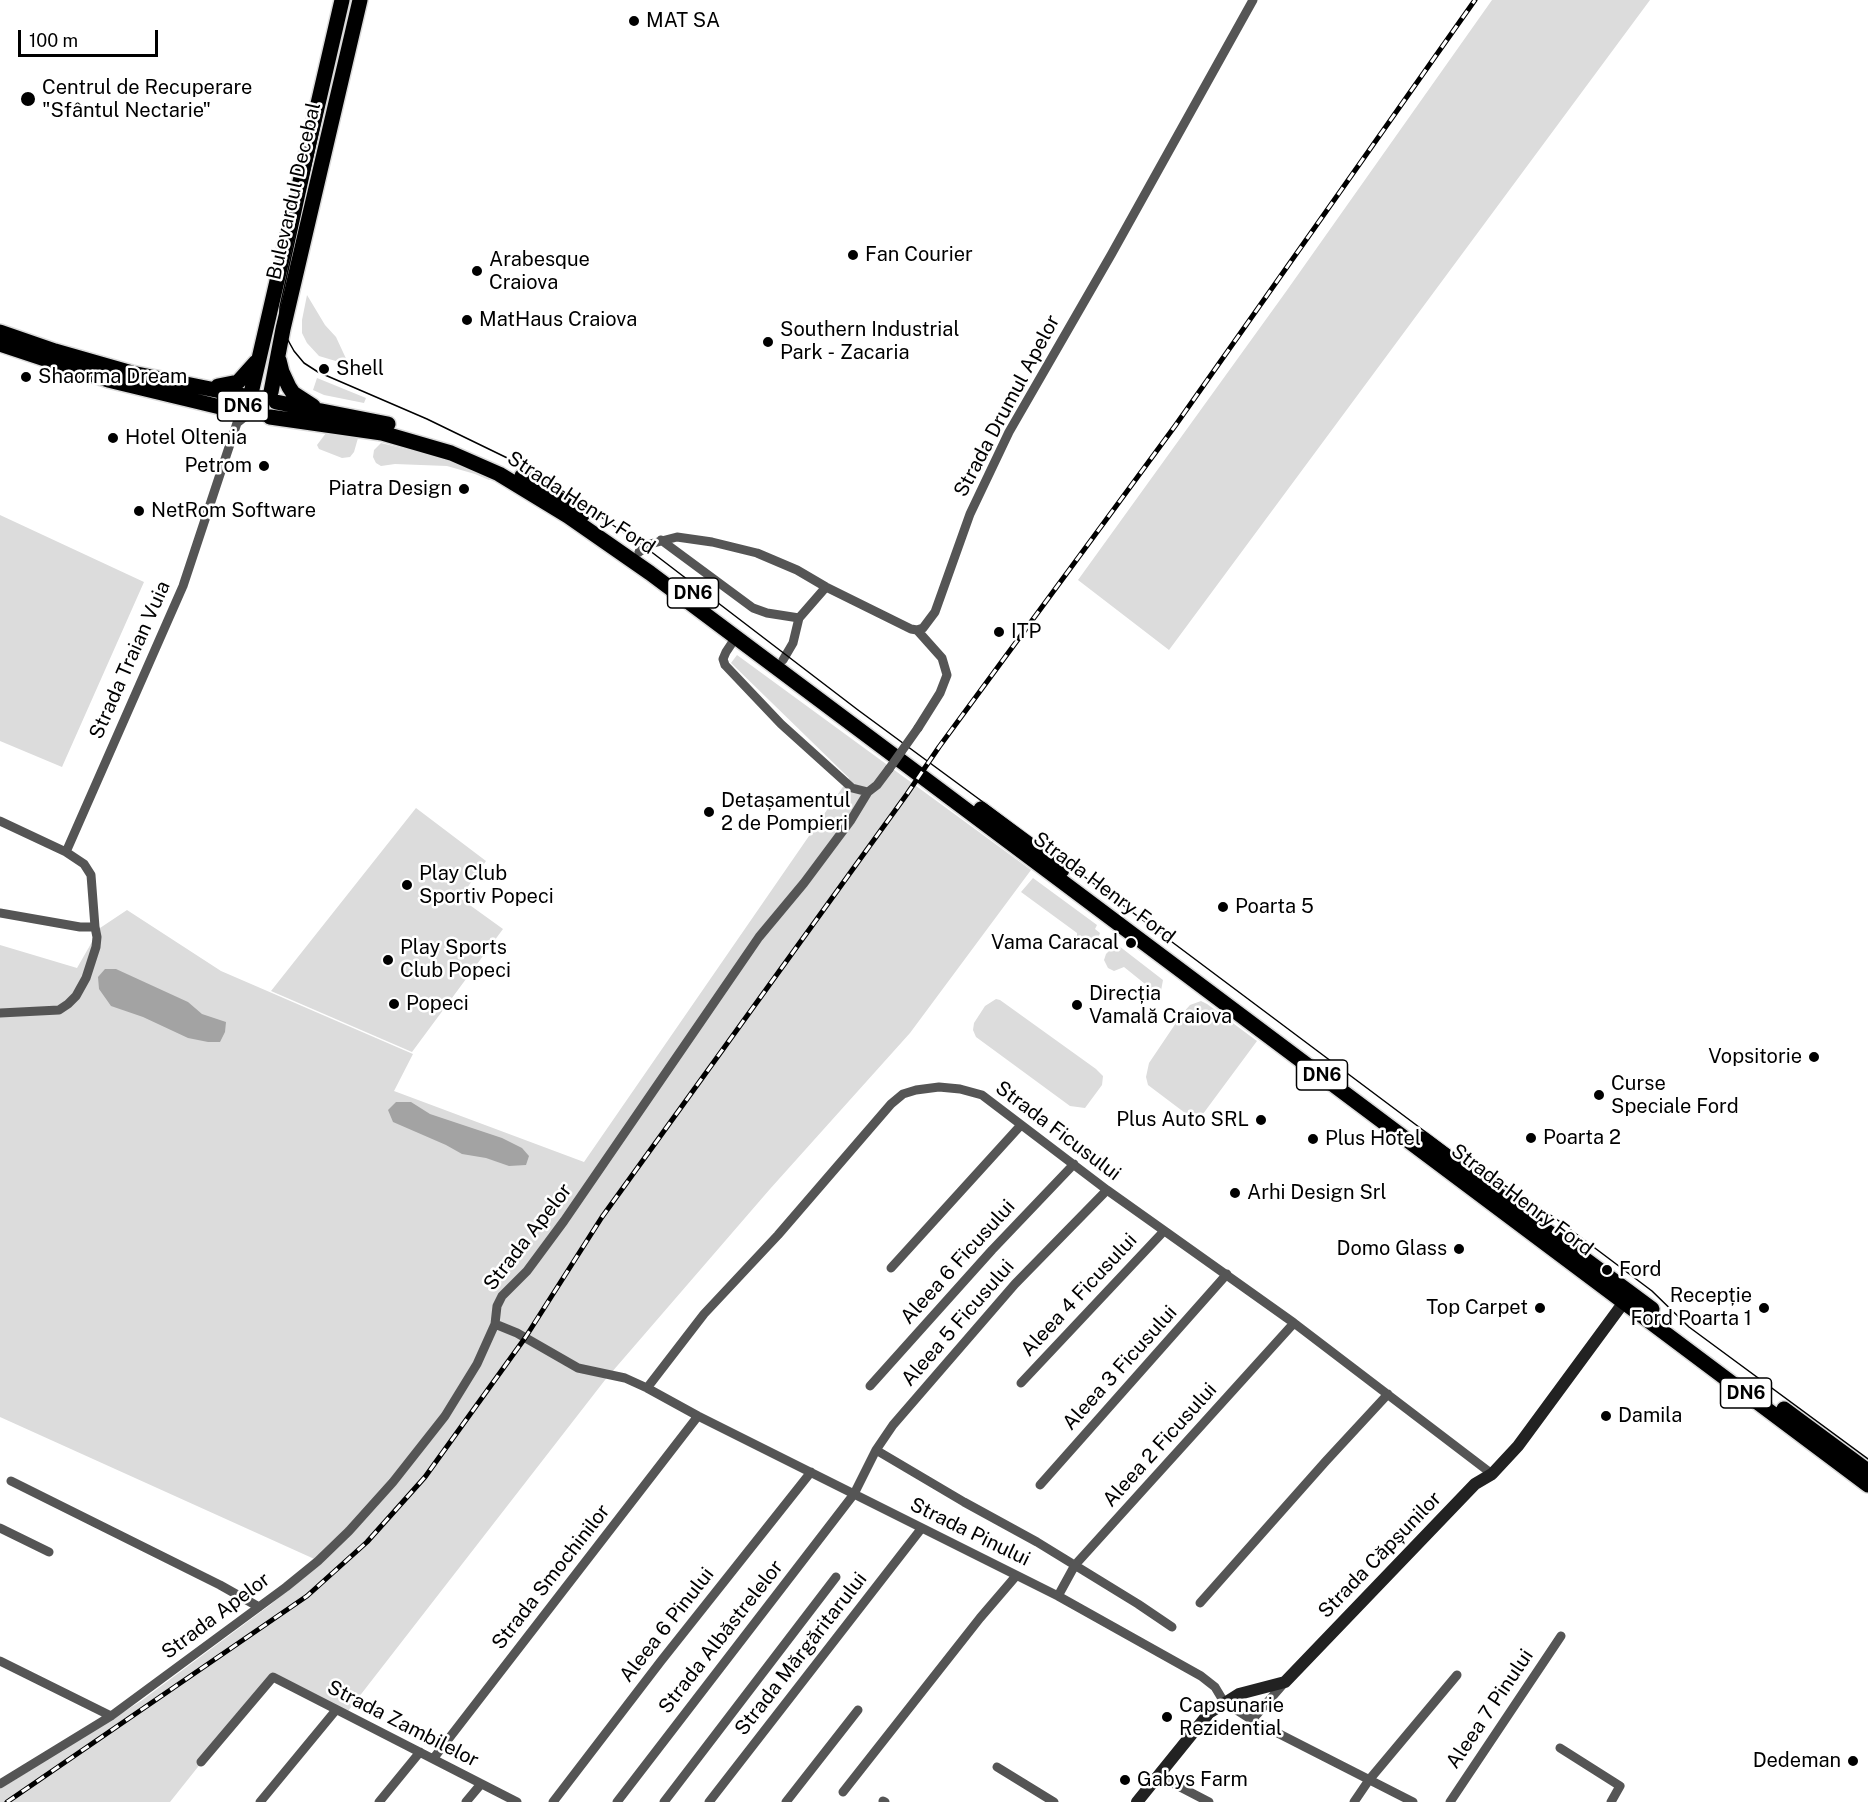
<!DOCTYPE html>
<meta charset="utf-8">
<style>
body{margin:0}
#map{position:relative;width:1868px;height:1802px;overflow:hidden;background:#fff;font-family:"Public Sans",sans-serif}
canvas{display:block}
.scale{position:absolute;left:18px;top:30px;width:140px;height:27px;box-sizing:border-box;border:3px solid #000;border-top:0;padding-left:8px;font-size:18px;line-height:21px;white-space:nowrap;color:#000;-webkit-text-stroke:4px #fff;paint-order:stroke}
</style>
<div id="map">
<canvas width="1868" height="1802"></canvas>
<div class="scale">100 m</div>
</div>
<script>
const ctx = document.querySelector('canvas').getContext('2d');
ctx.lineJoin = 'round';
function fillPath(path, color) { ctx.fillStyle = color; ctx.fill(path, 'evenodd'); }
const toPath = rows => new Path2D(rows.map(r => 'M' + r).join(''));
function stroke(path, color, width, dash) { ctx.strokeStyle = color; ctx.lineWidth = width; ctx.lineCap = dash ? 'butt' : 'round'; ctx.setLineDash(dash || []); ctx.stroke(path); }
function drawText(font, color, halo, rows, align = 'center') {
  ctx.font = font + ' "Public Sans",sans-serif'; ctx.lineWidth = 5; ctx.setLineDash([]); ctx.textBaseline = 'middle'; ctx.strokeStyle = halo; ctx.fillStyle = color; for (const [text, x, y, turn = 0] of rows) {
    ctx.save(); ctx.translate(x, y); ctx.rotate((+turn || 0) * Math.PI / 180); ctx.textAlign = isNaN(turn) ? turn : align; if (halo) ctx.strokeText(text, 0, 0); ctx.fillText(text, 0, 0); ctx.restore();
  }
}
const green = toPath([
 [1492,0,1650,0,1169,650,1078,580,1285,293],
 [307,295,325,325,336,337,349,365,319,356,307,343,302,333,302,320],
 [317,378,366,398,364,403,324,395,313,390],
 [326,433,358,438,354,452,350,457,342,458,319,449,317,445],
 [381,443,451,460,492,477,489,480,475,474,447,466,395,464,381,466,376,463,373,457,374,450],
 [0,515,144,582,62,767,0,741],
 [737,655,1031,870,910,1033,770,1189,605,1380,348,1711,268,1679,170,1802,0,1802,0,1789,141,1701,270,1605,321,1562,0,1417,0,945,77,968,100,928,127,910,221,971,413,1054,394,1091,584,1162,849,778,731,663],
 [416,808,486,861,460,898,503,929,412,1052,271,991],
 [1033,878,1097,925,1095,929,1100,933,1094,949,1089,951,1079,949,1077,944,1077,933,1021,892],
 [1114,946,1119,946,1163,980,1160,996,1124,967,1114,971,1108,968,1104,960,1106,954],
 [996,999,1000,1000,1096,1069,1103,1076,1102,1085,1085,1108,1070,1106,976,1037,973,1030,974,1023,985,1006],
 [1201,1001,1207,1004,1257,1041,1197,1122,1148,1085,1146,1077,1149,1063,1182,1014,1190,1005]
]);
const water = toPath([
 [105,969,116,969,188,1002,202,1014,226,1022,225,1032,220,1042,208,1042,188,1038,143,1017,111,1006,99,989,98,977],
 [396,1102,411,1102,430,1114,502,1138,522,1148,529,1156,526,1165,509,1166,486,1158,462,1154,446,1145,393,1122,388,1110]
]);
const street = toPath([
 [661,540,753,608,767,613,799,618],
 [639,552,650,544,677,537,712,542,757,553,797,570,826,587,911,629,917,630,923,628,935,612,970,514,1009,432,1111,255,1253,0],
 [917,630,942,658,947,675,940,693,918,728],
 [736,637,726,652,723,659,725,665,781,724,852,788,868,792],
 [783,660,793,643,799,618,826,587],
 [0,821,66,852,183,586,237,423,247,415],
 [0,913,80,927,95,927,91,875,84,864,66,852],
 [0,1013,59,1010,68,1004,76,996,86,978,96,947,97,937,95,927],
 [891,1268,1021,1125],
 [495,1324,517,1333,578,1368,625,1378,647,1388,698,1416,1058,1596,1201,1676,1215,1687,1224,1702,1252,1720,1413,1802],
 [1021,1383,1164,1231],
 [870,1386,992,1250,1074,1164],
 [647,1388,704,1314,778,1235,891,1104,903,1094,916,1090,939,1087,960,1089,982,1095,1107,1190,1294,1323,1492,1474],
 [876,1450,964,1502,1037,1542,1138,1604,1172,1627],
 [11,1481,220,1585,259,1607],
 [1040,1485,1227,1274],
 [0,1528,49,1552],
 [1058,1596,1075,1565,1294,1323],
 [1200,1603,1326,1461,1388,1394],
 [0,1661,111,1716],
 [1252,1720,1285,1682],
 [1560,1748,1620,1786,1611,1802],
 [433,1759,698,1416],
 [201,1762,273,1677,517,1802],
 [997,1767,1054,1802],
 [1159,1776,1209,1802],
 [0,1784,111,1716,286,1587,318,1561,349,1531,393,1482,445,1416,477,1364,495,1324,497,1306,502,1296,527,1271,564,1221,759,937,804,883,851,820,868,792,877,785,889,769],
 [843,1792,980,1618,1016,1576],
 [883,1801,885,1802],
 [260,1802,336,1710],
 [379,1802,420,1752],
 [466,1802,481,1784],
 [553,1802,661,1661,811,1472],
 [617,1802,854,1494,876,1450,893,1425,1015,1284,1107,1190],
 [664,1802,836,1577],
 [709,1802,921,1529],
 [786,1802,858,1710],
 [1354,1802,1369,1780,1457,1675],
 [1450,1802,1561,1636]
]);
const secondary = toPath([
 [1137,1802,1209,1713,1239,1694,1285,1682,1475,1484,1492,1474,1518,1446,1624,1302]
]);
const primary = toPath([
 [0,332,55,351,132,373,245,396],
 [0,344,108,380,245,413],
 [279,360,282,372,289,387,293,393,313,406],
 [218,386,238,382,256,362],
 [252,389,342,0],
 [271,392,283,329,360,0],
 [276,402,388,424],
 [270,417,382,433,451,453,499,474,568,516,650,573,1868,1485],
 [522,476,583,514],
 [981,809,1062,870],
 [1423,1139,1652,1309],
 [1784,1409,1868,1471]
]);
const tram = toPath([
 [347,0,280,307,280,317,284,333,294,351,304,363,318,372,427,419,532,470,645,547,858,710,1112,897,1475,1169,1525,1197,1559,1221,1652,1291,1689,1327,1868,1459]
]);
const rail = toPath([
 [7,1802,307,1596,367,1542,425,1477,525,1338,602,1217,907,794,939,747,1175,426,1475,0]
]);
const streetBridge = toPath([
 [889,769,918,728]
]);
const markers = [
 [634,21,6,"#000"],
 [28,99,8,"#000"],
 [853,255,6,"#000"],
 [477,271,6,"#000"],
 [467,320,6,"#000"],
 [768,342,6,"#000"],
 [324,369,6,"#000"],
 [26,377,6,"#000"],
 [113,438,6,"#000"],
 [264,466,6,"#000"],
 [464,489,6,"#000"],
 [139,511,6,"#000"],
 [999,632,6,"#000"],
 [709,812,6,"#000"],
 [407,885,6,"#000"],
 [1223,907,6,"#000"],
 [1131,943,6,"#000"],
 [388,960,6,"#000"],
 [394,1004,6,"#000"],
 [1077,1005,6,"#000"],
 [1814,1057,6,"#000"],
 [1599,1095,6,"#000"],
 [1261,1120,6,"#000"],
 [1531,1138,6,"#000"],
 [1313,1139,6,"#000"],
 [1235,1193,6,"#000"],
 [1459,1249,6,"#000"],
 [1607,1270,6,"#000"],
 [1540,1308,6,"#000"],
 [1764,1308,6,"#000"],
 [1606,1416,6,"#000"],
 [1167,1717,6,"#000"],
 [1853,1761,6,"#000"],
 [1125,1780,6,"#000"]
];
const shields = [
 [243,406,51],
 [693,593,51],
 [1322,1075,51],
 [1746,1393,51]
];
const shieldNames = [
 ["DN6",243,406],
 ["DN6",693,593],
 ["DN6",1322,1075],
 ["DN6",1746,1393]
];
const poiNames = [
 ["MAT SA",646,21],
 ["Centrul de Recuperare",42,88],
 ["\"Sfântul Nectarie\"",42,111],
 ["Fan Courier",865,255],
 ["Arabesque",489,260],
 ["Craiova",489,283],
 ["MatHaus Craiova",479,320],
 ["Southern Industrial",780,330],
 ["Park - Zacaria",780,353],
 ["Shell",336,369],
 ["Shaorma Dream",38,377],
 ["Hotel Oltenia",125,438],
 ["Petrom",252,466,"right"],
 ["Piatra Design",452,489,"right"],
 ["NetRom Software",151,511],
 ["ITP",1011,632],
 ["Detașamentul",721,801],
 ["2 de Pompieri",721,824],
 ["Play Club",419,874],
 ["Sportiv Popeci",419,897],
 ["Poarta 5",1235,907],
 ["Vama Caracal",1119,943,"right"],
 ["Play Sports",400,948],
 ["Club Popeci",400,971],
 ["Direcția",1089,994],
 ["Vamală Craiova",1089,1017],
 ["Popeci",406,1004],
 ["Vopsitorie",1802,1057,"right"],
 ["Curse",1611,1084],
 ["Speciale Ford",1611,1107],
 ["Plus Auto SRL",1249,1120,"right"],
 ["Poarta 2",1543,1138],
 ["Plus Hotel",1325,1139],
 ["Arhi Design Srl",1247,1193],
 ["Domo Glass",1447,1249,"right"],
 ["Ford",1619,1270],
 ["Recepție",1752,1296,"right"],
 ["Ford Poarta 1",1752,1319,"right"],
 ["Top Carpet",1528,1308,"right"],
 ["Damila",1618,1416],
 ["Capsunarie",1179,1706],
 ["Rezidential",1179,1729],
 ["Dedeman",1841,1761,"right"],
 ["Gabys Farm",1137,1780]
];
const streetNames = [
 ["Bulevardul Decebal",294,191,-77],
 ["Strada Drumul Apelor",1007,406,-62],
 ["Strada Henry Ford",581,503,33],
 ["Strada Traian Vuia",130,660,-66],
 ["Strada Henry Ford",1104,888,37],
 ["Strada Ficusului",1058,1131,37],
 ["Strada Henry Ford",1522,1200,37],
 ["Strada Apelor",528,1237,-52],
 ["Aleea 6 Ficusului",958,1262,-48],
 ["Aleea 4 Ficusului",1079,1295,-47],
 ["Aleea 5 Ficusului",958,1323,-49],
 ["Aleea 3 Ficusului",1120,1368,-48],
 ["Aleea 2 Ficusului",1160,1445,-48],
 ["Strada Pinului",970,1532,26],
 ["Strada Căpșunilor",1380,1555,-46],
 ["Strada Smochinilor",551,1577,-52],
 ["Strada Apelor",216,1616,-37],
 ["Aleea 6 Pinului",667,1625,-52],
 ["Strada Albăstrelelor",721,1637,-52],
 ["Strada Mărgăritarului",801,1654,-52],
 ["Aleea 7 Pinului",1490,1709,-56],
 ["Strada Zambilelor",403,1724,27]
];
fillPath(green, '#dcdcdc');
fillPath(water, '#a3a3a3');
stroke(primary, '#dbdbdb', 18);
stroke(street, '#555', 9);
stroke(secondary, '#222', 12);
stroke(primary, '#000', 15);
stroke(tram, '#000', 1.5);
stroke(rail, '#000', 5);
stroke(rail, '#fff', 3, [9]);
stroke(streetBridge, '#555', 9);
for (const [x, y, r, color] of markers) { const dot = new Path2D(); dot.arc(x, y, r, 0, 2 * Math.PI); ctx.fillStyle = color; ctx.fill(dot); stroke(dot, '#fff', 2); }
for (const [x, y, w] of shields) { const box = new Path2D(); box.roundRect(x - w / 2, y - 15, w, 30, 4.5); ctx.fillStyle = '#fff'; ctx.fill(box); stroke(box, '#000', 1.5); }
drawText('bold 18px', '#000', null, shieldNames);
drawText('20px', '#000', '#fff', poiNames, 'left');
drawText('20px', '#000', '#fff', streetNames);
</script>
